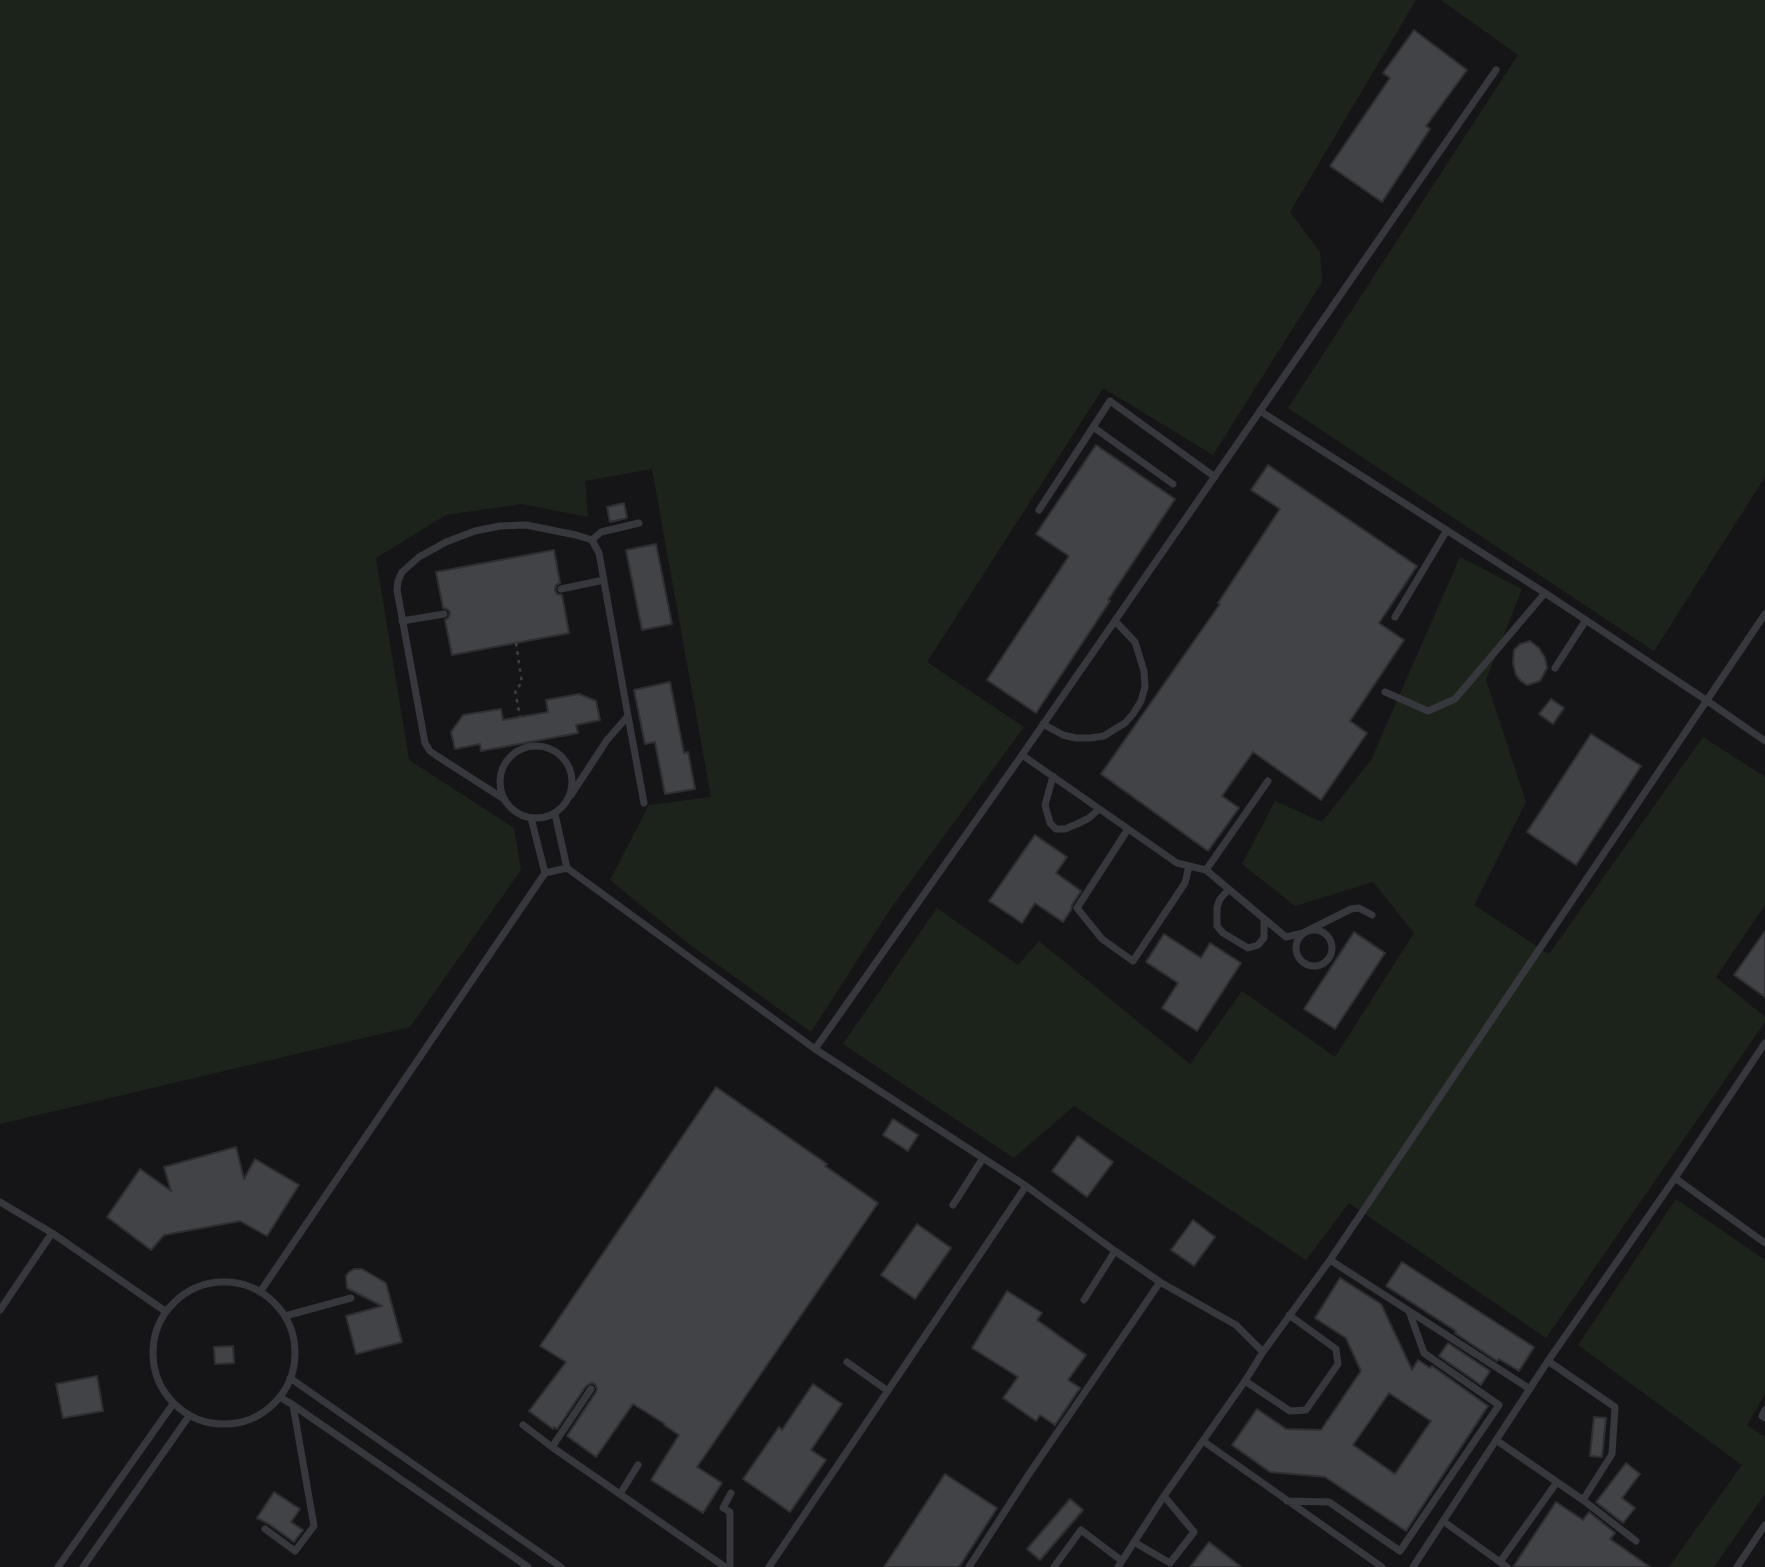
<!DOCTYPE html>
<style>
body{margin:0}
canvas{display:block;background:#151517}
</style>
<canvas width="1765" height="1567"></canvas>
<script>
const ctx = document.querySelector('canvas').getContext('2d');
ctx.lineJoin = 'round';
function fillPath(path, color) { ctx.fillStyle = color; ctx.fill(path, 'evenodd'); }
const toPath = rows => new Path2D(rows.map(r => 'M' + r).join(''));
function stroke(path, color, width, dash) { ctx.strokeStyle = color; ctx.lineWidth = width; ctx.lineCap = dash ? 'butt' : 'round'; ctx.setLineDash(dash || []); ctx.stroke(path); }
const green = toPath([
 [0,0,1416,0,1290,212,1320,252,1322,282,1213,455,1103,388,927,662,1024,727,891,908,811,1032,689,944,610,880,649,805,711,797,652,469,585,481,588,517,522,504,446,515,376,558,409,760,514,828,521,870,410,1027,0,1124],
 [1441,0,1765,0,1765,477,1654,651,1288,408,1518,55],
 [1460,557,1522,589,1486,680,1526,802,1474,905,1549,954,1703,737,1765,777,1765,905,1716,977,1765,1017,1765,1022,1546,1338,1349,1203,1306,1260,1074,1106,1014,1158,843,1044,937,908,1018,965,1039,941,1190,1064,1242,991,1335,1057,1414,933,1373,882,1295,906,1242,864,1275,801,1322,822,1371,760],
 [1676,1199,1765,1260,1765,1394,1747,1425,1765,1437,1765,1494,1714,1567,1669,1567,1742,1465,1578,1345]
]);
const building = toPath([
 [1414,30,1467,70,1426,126,1430,129,1382,202,1330,166,1390,78,1383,73,1414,30],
 [1096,445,1175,499,1108,600,1110,601,1036,713,987,680,1069,556,1036,534,1096,445],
 [1268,465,1417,566,1379,623,1404,640,1350,721,1367,733,1321,800,1253,752,1222,796,1239,808,1208,851,1101,774,1220,604,1218,603,1280,509,1251,490,1268,465],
 [624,503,627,518,610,522,607,507,624,503],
 [656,544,672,624,642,630,626,550,656,544],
 [554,550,560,583,556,585,555,590,557,594,562,595,569,633,452,655,445,620,449,617,450,612,447,609,443,608,436,572,554,550],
 [1530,641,1539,648,1545,658,1547,668,1540,681,1527,685,1521,681,1516,675,1513,663,1514,650,1520,644,1530,641],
 [670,682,684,753,688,752,695,789,665,794,655,742,645,744,634,690,670,682],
 [579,694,596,701,600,720,576,725,578,733,481,751,480,744,455,749,451,732,463,715,501,709,503,720,548,712,546,700,579,694],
 [1551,699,1564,708,1553,724,1539,714,1551,699],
 [1591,734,1641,766,1576,865,1527,832,1591,734],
 [1035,835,1067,857,1056,873,1081,891,1072,905,1071,910,1063,922,1035,903,1022,923,989,901,1035,835],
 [1765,931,1765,997,1734,975,1765,931],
 [1354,932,1385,953,1335,1029,1304,1009,1354,932],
 [1164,934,1201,958,1210,943,1241,963,1197,1031,1162,1008,1178,983,1146,962,1164,934],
 [716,1087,827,1164,825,1166,878,1203,697,1467,722,1483,703,1513,651,1480,679,1435,664,1425,665,1424,633,1404,596,1457,567,1436,596,1392,597,1389,595,1384,591,1383,586,1386,557,1429,554,1427,553,1429,529,1411,566,1362,540,1346,716,1087],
 [893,1119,918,1135,908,1151,883,1135,893,1119],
 [1078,1136,1113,1162,1087,1197,1052,1171,1078,1136],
 [236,1147,244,1179,255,1159,299,1185,267,1236,240,1221,164,1235,151,1250,107,1217,140,1169,171,1191,164,1167,236,1147],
 [1193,1220,1215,1237,1194,1266,1171,1250,1193,1220],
 [917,1224,951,1248,915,1299,881,1275,917,1224],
 [1402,1262,1534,1347,1519,1371,1499,1359,1497,1361,1455,1333,1456,1331,1386,1286,1402,1262],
 [354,1269,362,1269,386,1283,402,1342,356,1354,346,1316,382,1306,347,1288,346,1276,348,1273,354,1269],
 [1340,1278,1381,1304,1412,1370,1418,1360,1430,1368,1432,1366,1488,1406,1406,1531,1325,1477,1270,1472,1232,1445,1257,1409,1286,1429,1321,1430,1361,1371,1346,1338,1315,1318,1340,1278],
 [1389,1393,1431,1421,1395,1474,1353,1445,1389,1393],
 [1007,1291,1042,1313,1037,1320,1086,1355,1068,1380,1080,1388,1055,1425,1040,1415,1036,1421,1003,1398,1018,1377,972,1348,1007,1291],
 [1448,1343,1490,1371,1481,1385,1439,1356,1448,1343],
 [233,1346,234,1363,215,1364,214,1347,233,1346],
 [97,1376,103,1411,63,1418,56,1384,97,1376],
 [813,1384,842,1404,811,1450,826,1460,790,1512,743,1479,779,1427,782,1430,813,1384],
 [1594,1417,1606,1418,1602,1457,1590,1456,1594,1417],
 [1626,1463,1640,1474,1622,1498,1635,1508,1623,1523,1596,1502,1626,1463],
 [945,1474,997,1508,959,1567,884,1567,945,1474],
 [274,1492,300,1509,291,1522,303,1530,294,1542,269,1524,257,1518,274,1492],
 [1070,1499,1083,1510,1040,1560,1027,1549,1070,1499],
 [1556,1502,1583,1520,1589,1512,1615,1533,1610,1539,1650,1567,1513,1567,1556,1502],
 [1209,1542,1241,1567,1190,1567,1209,1542]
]);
const path = toPath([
 [516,643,522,683,515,690,520,717]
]);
const lane = toPath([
 [1260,411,1545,593,1706,700,1765,741],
 [1093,427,1173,484],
 [1039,510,1110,401,1215,477],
 [592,540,601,532,639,523],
 [561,589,604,580],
 [1395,617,1447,530],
 [402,621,444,614],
 [1555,668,1586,620],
 [1385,692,1428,711,1455,699,1545,593],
 [628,716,644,803],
 [1043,724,1063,735,1076,738,1090,738,1104,736,1115,729,1125,723,1133,714,1141,701,1145,687,1144,671,1135,642,1115,621],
 '500 782a36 36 0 1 1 72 0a36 36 0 1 1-72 0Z',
 [1022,755,1177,863,1206,870,1286,937,1303,933,1351,909,1359,908,1372,915],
 [1053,776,1045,805,1050,823,1056,829,1065,829,1077,824,1089,818,1099,809],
 [504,799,437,756,430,751,425,743,397,590,398,581,402,572,419,557,446,542,475,531,500,526,526,525,576,535,592,540,599,553,628,716,607,740,571,795],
 [555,814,567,868],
 [531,818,545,873],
 [1128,829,1077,908,1102,939,1133,961,1185,883,1189,866],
 [1206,870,1268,781],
 [1229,889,1220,899,1217,907,1217,926,1223,933,1248,948,1258,945,1264,938,1264,919],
 '1296 948a18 18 0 1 1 36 0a18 18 0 1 1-36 0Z',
 [815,1049,1022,755,1496,70],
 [1675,1178,1765,1243],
 [0,1202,52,1233,165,1311],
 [953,1205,983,1158],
 [1330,1260,1530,1389],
 '153 1353a71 71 0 1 1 142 0a71 71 0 1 1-142 0Z',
 [260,1292,545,873,567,868,815,1049,1026,1186,1115,1251,1160,1282,1236,1325,1263,1352],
 [1084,1300,1115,1251],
 [0,1310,52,1233],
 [285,1316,351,1298],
 [1548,1361,1615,1407,1612,1454,1583,1500],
 [847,1362,888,1391],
 [290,1378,561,1567],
 [1245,1381,1290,1411,1306,1410,1338,1364,1336,1349,1289,1315],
 [591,1389,552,1447,725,1567],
 [280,1397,293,1405,528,1567],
 [1765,1410,1762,1416,1765,1418],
 [523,1425,552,1447],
 [1496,1440,1583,1500,1636,1541],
 [1203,1441,1382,1567],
 [620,1494,638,1465],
 [1287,1501,1329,1502,1400,1551,1499,1405,1424,1353,1409,1311],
 [1443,1521,1507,1567],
 [265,1529,295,1551,314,1526,293,1405],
 [1134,1542,1170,1563,1194,1532,1164,1496],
 [1500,1562,1557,1482],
 [58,1567,173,1404],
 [83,1567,189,1416],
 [730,1567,730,1512,723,1508,731,1493],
 [769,1567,1026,1186],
 [969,1567,1029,1474,1160,1282],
 [1054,1567,1081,1530,1122,1561],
 [1118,1567,1164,1496,1245,1381,1263,1352,1330,1260,1765,614],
 [1413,1567,1548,1361,1675,1178,1765,1043],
 [1737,1567,1765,1525]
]);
fillPath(green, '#1b231b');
fillPath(building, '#414347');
stroke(building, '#2f2f33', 2);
stroke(path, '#3c3f44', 2.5, [3.5, 5]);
stroke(lane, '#36383d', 7);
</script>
